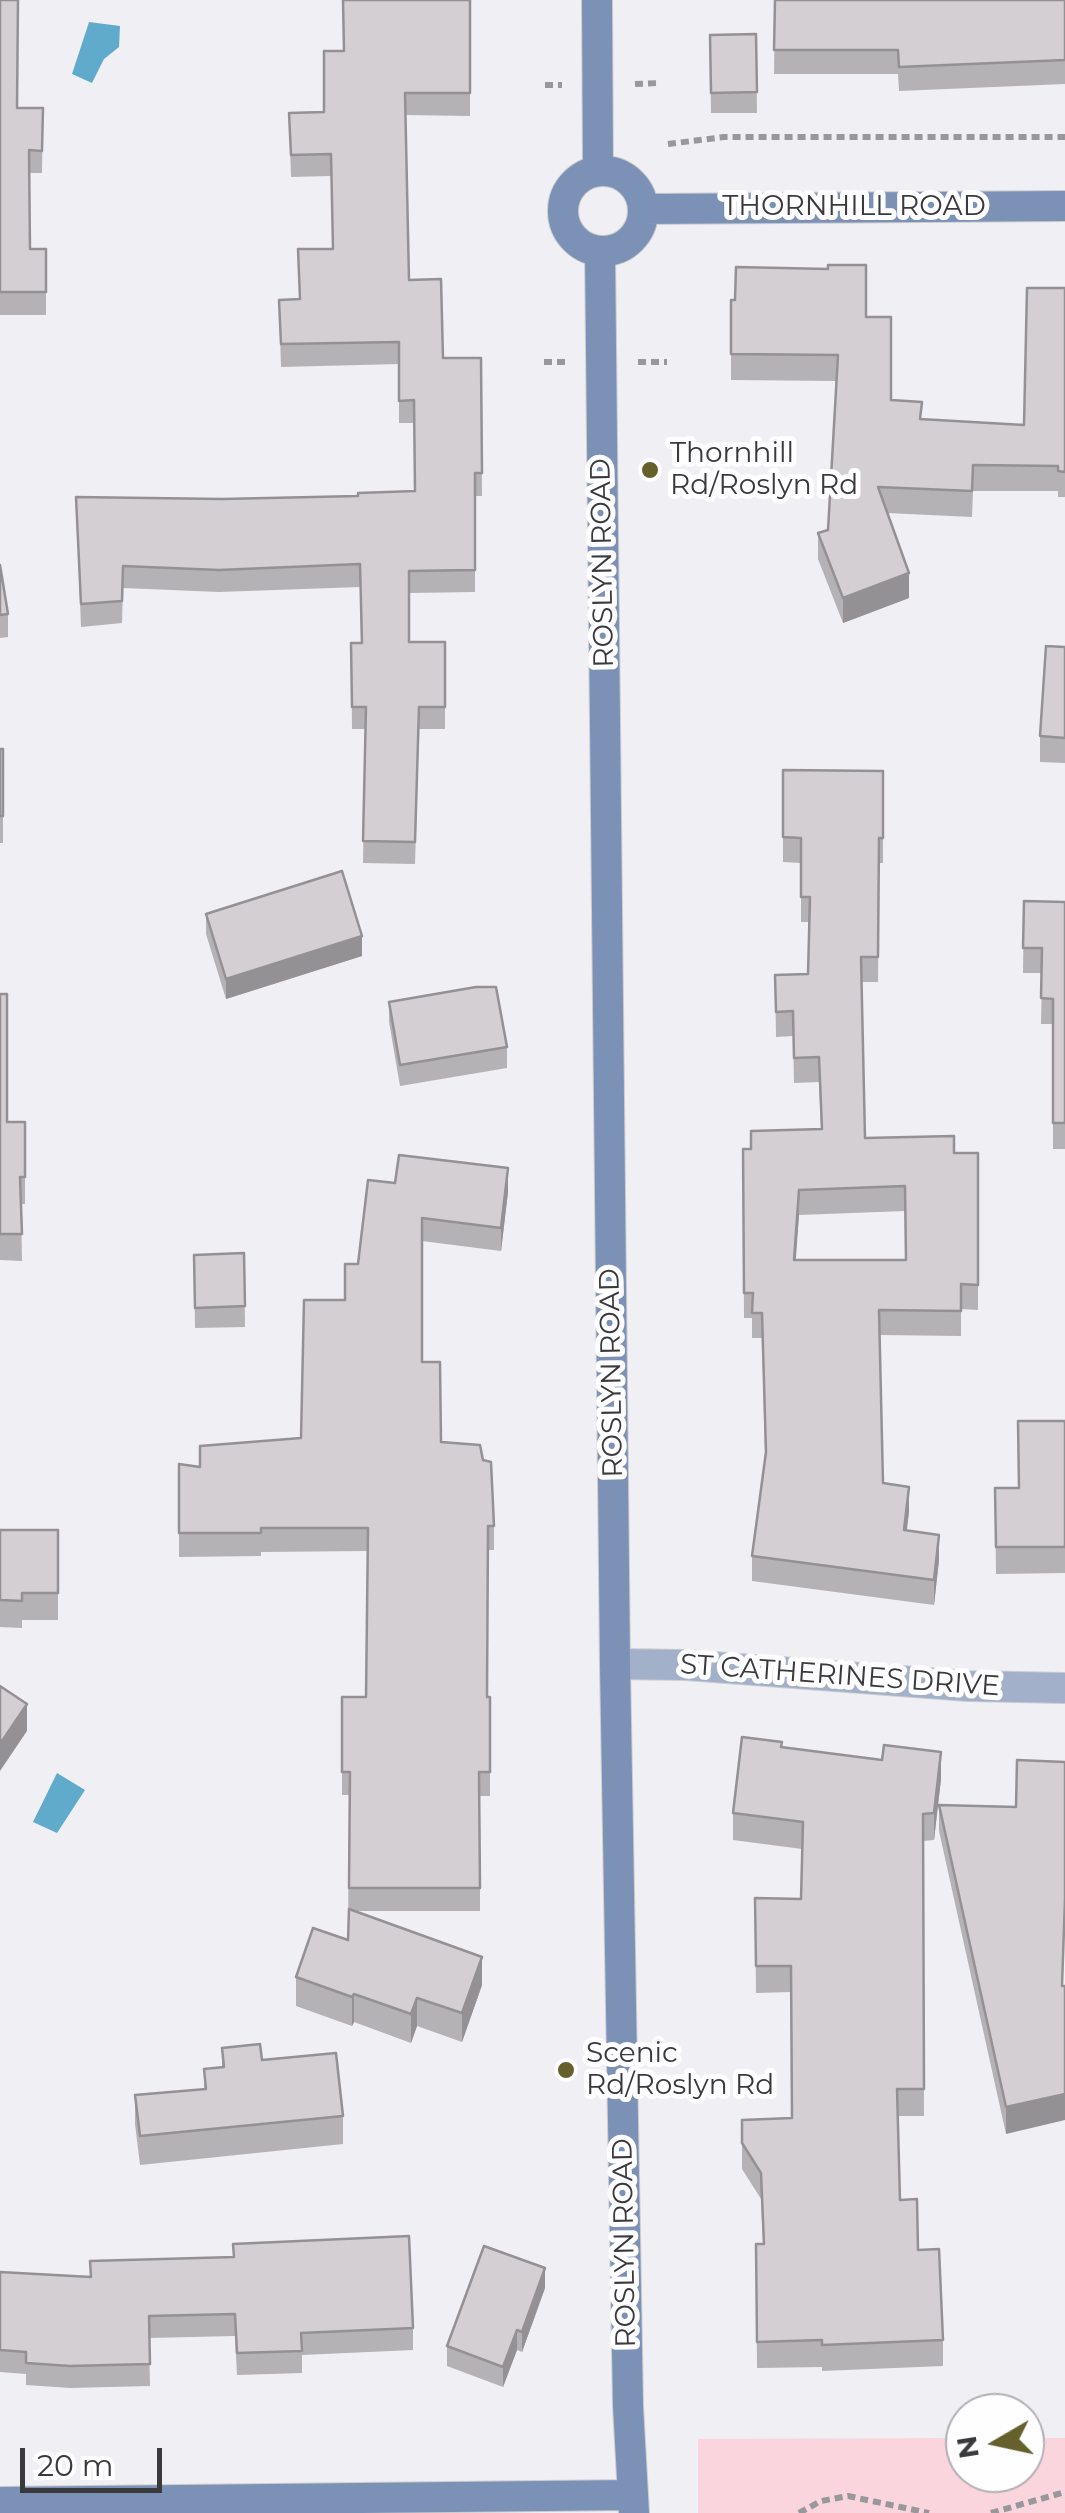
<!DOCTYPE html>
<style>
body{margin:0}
#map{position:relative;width:1065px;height:2513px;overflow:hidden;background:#f0eff4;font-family:Montserrat,sans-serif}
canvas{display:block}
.north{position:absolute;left:945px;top:2393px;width:100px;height:100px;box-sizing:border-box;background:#fefdff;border:2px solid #b0afb1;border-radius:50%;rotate:261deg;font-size:28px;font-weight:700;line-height:40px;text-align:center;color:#3a3a3c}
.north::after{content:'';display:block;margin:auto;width:35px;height:45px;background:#65602c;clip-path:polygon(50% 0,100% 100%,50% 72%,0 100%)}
.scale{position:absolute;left:20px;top:2448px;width:142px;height:45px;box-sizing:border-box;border:5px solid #3a3a3c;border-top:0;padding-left:12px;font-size:30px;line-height:35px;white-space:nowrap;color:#3a3a3c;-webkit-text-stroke:8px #fefdff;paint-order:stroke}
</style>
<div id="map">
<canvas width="1065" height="2513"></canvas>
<div class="north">N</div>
<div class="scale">20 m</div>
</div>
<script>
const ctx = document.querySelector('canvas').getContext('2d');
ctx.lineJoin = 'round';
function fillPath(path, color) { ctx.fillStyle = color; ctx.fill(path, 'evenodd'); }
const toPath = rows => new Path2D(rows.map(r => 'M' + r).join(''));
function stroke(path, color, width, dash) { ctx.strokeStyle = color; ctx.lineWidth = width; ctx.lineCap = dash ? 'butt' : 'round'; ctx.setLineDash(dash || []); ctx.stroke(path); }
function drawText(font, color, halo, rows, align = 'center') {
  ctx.font = font + ' Montserrat,sans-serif'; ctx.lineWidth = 10; ctx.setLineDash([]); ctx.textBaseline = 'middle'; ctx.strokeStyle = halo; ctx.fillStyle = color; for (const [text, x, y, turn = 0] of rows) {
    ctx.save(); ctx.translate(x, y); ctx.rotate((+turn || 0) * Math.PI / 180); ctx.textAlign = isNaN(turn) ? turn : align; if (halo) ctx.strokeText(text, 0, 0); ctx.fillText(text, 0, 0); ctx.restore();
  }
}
const green = toPath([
 [965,2438,965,2473,1025,2473,1025,2438,1065,2438,1065,2513,698,2513,698,2439]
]);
const water = toPath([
 [89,22,120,26,119,47,104,59,92,83,72,74],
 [57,1773,85,1790,57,1833,33,1822]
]);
const path = toPath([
 [635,84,659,83],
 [545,85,562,85],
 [668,144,724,137,1065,137],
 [544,362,565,362],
 [638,362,667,362],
 [799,2513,821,2501,848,2496,929,2513],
 [991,2513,1065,2492]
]);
const street = toPath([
 [615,1664,687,1665,968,1686,1065,1688]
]);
const secondary = toPath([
 [597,0,598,171],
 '563 211a40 40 0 1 1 80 0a40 40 0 1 1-80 0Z',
 [643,209,1065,206],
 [600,251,615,1664,628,2406,634,2513],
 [0,2502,632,2495]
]);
const wall = toPath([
 [0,0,17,108,43,108,42,173,29,173,30,249,46,249,46,315,0,315],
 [470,0,470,116,406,115,409,280,443,358,481,358,482,496,475,496,475,592,409,593,409,642,445,642,445,729,419,729,415,864,363,863,365,729,352,729,351,643,361,643,360,587,219,592,123,588,122,623,81,627,76,497,222,499,358,496,415,491,414,423,399,423,399,364,281,367,279,300,299,299,333,249,331,176,291,177,289,113,324,112,343,51],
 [775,0,1065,0,1065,84,899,91,898,74,774,74],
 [756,34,757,113,711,113,710,35],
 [828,269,866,317,891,400,922,419,1024,425,1065,288,1065,497,1058,497,1058,491,973,491,972,517,887,513,909,598,843,623,818,559,818,533,828,530,836,381,731,380,731,300],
 [0,565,8,614,8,637,0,638],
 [1065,647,1065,763,1040,762,1040,736],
 [0,749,3,749,3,843,0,843],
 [783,770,883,771,883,863,879,863,878,982,861,982,865,1138,954,1153,978,1153,978,1310,961,1309,961,1336,880,1335,883,1483,909,1512,906,1530,939,1560,934,1605,752,1581,752,1556,765,1456,762,1338,752,1338,752,1318,744,1318,743,1149,751,1149,821,1129,819,1082,794,1083,793,1036,776,1037,775,975,808,974,809,922,801,922,801,863,783,862],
 [905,1211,906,1260,795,1260,799,1215],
 [1024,901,1065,902,1065,1149,1053,1149,1053,1024,1041,1024,1042,973,1023,973],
 [206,914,362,956,226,999,206,934],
 [0,994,7,1122,25,1122,25,1204,21,1204,22,1261,0,1260],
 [389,1002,507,1047,507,1068,400,1086,389,1022],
 [395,1183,508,1192,501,1251,422,1241,422,1362,441,1442,494,1526,494,1550,488,1550,487,1697,490,1697,490,1796,480,1796,480,1911,354,1911,482,1985,462,2042,417,2026,411,2043,354,2022,352,2026,296,2006,296,1977,348,1940,349,1795,342,1795,342,1697,366,1697,368,1551,261,1552,261,1556,179,1557,179,1464,200,1467,301,1438,358,1264],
 [244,1253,245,1327,195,1328,194,1255],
 [1065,1421,1065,1573,996,1574,995,1488,1019,1488],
 [0,1530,58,1530,58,1620,22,1620,22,1628,0,1627],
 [782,1747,941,1779,934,1840,923,1841,924,2116,898,2116,900,2200,918,2250,943,2340,943,2366,822,2371,822,2367,757,2368,756,2244,763,2244,761,2199,742,2169,742,2120,792,2118,791,1992,756,1993,755,1898,801,1899,802,1849,733,1840,733,1813],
 [939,1805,1016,1807,1006,2134,939,1831],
 [222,2048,262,2060,343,2116,343,2144,140,2165,135,2124,135,2095,204,2089,204,2069,222,2068],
 [0,2272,413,2328,413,2350,302,2355,302,2373,237,2375,235,2336,149,2338,150,2386,70,2388,26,2385,26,2374,0,2372],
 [545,2288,522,2352,517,2350,503,2387,447,2366,447,2346]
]);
const shadedWall = toPath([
 [909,573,909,598,843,623,843,598],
 [362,936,362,956,226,999,226,979],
 [508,1168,508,1192,501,1251,501,1228],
 [799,1190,799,1215,794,1285,794,1260],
 [909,1487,909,1512,904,1555,904,1530],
 [939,1535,939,1560,934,1605,934,1580],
 [27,1704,27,1731,0,1771,0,1744],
 [941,1752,941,1779,934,1840,934,1813],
 [482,1957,482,1985,462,2042,462,2013],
 [354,1994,354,2022,352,2026,352,1997],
 [417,1998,417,2026,411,2043,411,2014],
 [1065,2094,1065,2120,1006,2134,1006,2107],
 [545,2268,545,2288,522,2352,522,2332],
 [517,2330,517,2350,503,2387,503,2367]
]);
const building = toPath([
 [0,0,18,0,17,108,43,108,42,151,29,150,30,249,46,249,46,292,0,292,0,0],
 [343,0,470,0,470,93,405,93,409,280,441,279,443,358,481,358,482,473,475,473,475,570,409,571,409,642,445,642,445,707,419,707,415,842,363,841,366,707,352,707,351,643,362,643,360,564,219,570,123,566,122,601,81,604,76,497,222,499,358,496,358,493,415,491,414,400,399,401,399,342,281,344,279,300,300,299,298,249,333,249,331,154,291,155,289,113,324,112,324,51,344,51,343,0],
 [775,0,1065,0,1065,60,899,67,898,50,774,50,775,0],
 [756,34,757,92,711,93,710,35,756,34],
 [828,265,866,265,866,317,891,317,891,400,922,402,920,419,1024,425,1027,288,1065,288,1065,472,1058,471,1058,466,973,465,972,491,878,487,909,573,843,598,818,533,828,530,838,355,731,354,731,300,735,300,736,267,828,269,828,265],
 [0,565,8,614,0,615,0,565],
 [1046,646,1065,647,1065,738,1040,736,1046,646],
 [0,749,3,749,3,816,0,816,0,749],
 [783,770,883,771,883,838,879,838,878,957,861,957,865,1138,954,1136,954,1153,978,1153,978,1285,961,1284,961,1311,879,1310,883,1483,909,1487,904,1530,939,1535,934,1580,752,1556,766,1452,762,1313,752,1313,753,1293,744,1293,743,1149,751,1149,751,1131,822,1129,819,1057,794,1058,793,1011,776,1012,775,975,808,974,810,897,801,897,801,838,783,837,783,770],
 [905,1186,906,1260,794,1260,799,1190,905,1186],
 [342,871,362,936,226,979,206,914,342,871],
 [1024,901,1065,902,1065,1123,1053,1123,1053,999,1041,998,1042,948,1023,948,1024,901],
 [476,987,496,987,507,1047,400,1065,389,1002,476,987],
 [0,994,7,994,7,1122,25,1122,25,1177,20,1177,22,1234,0,1234,0,994],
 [399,1155,508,1168,501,1228,422,1218,422,1362,440,1362,441,1442,480,1445,483,1460,491,1462,494,1526,488,1526,487,1697,490,1697,490,1772,479,1772,480,1888,349,1888,350,1772,342,1772,342,1697,366,1697,368,1528,261,1528,261,1533,179,1533,179,1464,200,1467,200,1446,301,1438,304,1300,345,1300,345,1264,358,1264,368,1180,395,1183,399,1155],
 [244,1253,245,1306,195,1308,194,1255,244,1253],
 [1018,1421,1065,1421,1065,1547,996,1547,995,1488,1019,1488,1018,1421],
 [0,1530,58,1530,58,1593,22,1593,22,1601,0,1600,0,1530],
 [0,1686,27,1704,0,1744,0,1686],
 [742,1737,782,1742,781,1747,882,1760,884,1745,941,1752,934,1813,923,1814,924,2089,897,2089,900,2200,917,2199,918,2250,939,2249,943,2340,822,2345,822,2340,757,2342,756,2244,764,2244,761,2173,742,2143,742,2120,792,2118,791,1966,756,1966,755,1898,801,1899,803,1822,733,1813,742,1737],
 [1017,1760,1065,1762,1065,1899,1062,1986,1065,1986,1065,2094,1006,2107,939,1805,1016,1807,1017,1760],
 [349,1909,482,1957,462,2013,417,1998,411,2014,354,1994,352,1997,296,1977,313,1928,348,1940,349,1909],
 [260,2044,262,2060,336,2053,343,2116,140,2136,135,2095,206,2089,204,2069,224,2067,222,2048,260,2044],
 [409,2236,413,2328,301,2333,302,2351,237,2353,235,2314,149,2316,150,2364,70,2366,26,2363,26,2352,0,2350,0,2272,91,2277,90,2261,234,2257,233,2244,409,2236],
 [484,2246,545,2268,522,2332,517,2330,503,2367,447,2346,484,2246]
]);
const markers = [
 [650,470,10,"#65602c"],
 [566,2070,10,"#65602c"]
];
const streetNames = [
 ["THORNHILL ROAD",854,207],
 ["ROSLYN ROAD",603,563,-91],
 ["ROSLYN ROAD",612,1373,-91],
 ["ST CATHERINES DRIVE",840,1676,4],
 ["ROSLYN ROAD",625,2243,-91]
];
const poiNames = [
 ["Thornhill",670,454],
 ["Rd/Roslyn Rd",670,486],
 ["Scenic",586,2054],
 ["Rd/Roslyn Rd",586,2086]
];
fillPath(green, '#fbd5de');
fillPath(water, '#60abcc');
stroke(street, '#cccbcf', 32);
stroke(secondary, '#cccbcf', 32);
stroke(path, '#98979b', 6, [8, 5]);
stroke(street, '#a2b0ca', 30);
stroke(secondary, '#7c91b6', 30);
fillPath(wall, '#b5b2b5');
fillPath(shadedWall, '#949194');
fillPath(building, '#d3cfd3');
stroke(building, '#949194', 2.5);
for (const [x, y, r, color] of markers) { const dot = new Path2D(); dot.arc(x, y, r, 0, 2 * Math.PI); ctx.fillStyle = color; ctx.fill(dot); stroke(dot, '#fefdff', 4); }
drawText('28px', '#3a3a3c', '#fefdff', streetNames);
drawText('28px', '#3a3a3c', '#fefdff', poiNames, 'left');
</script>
